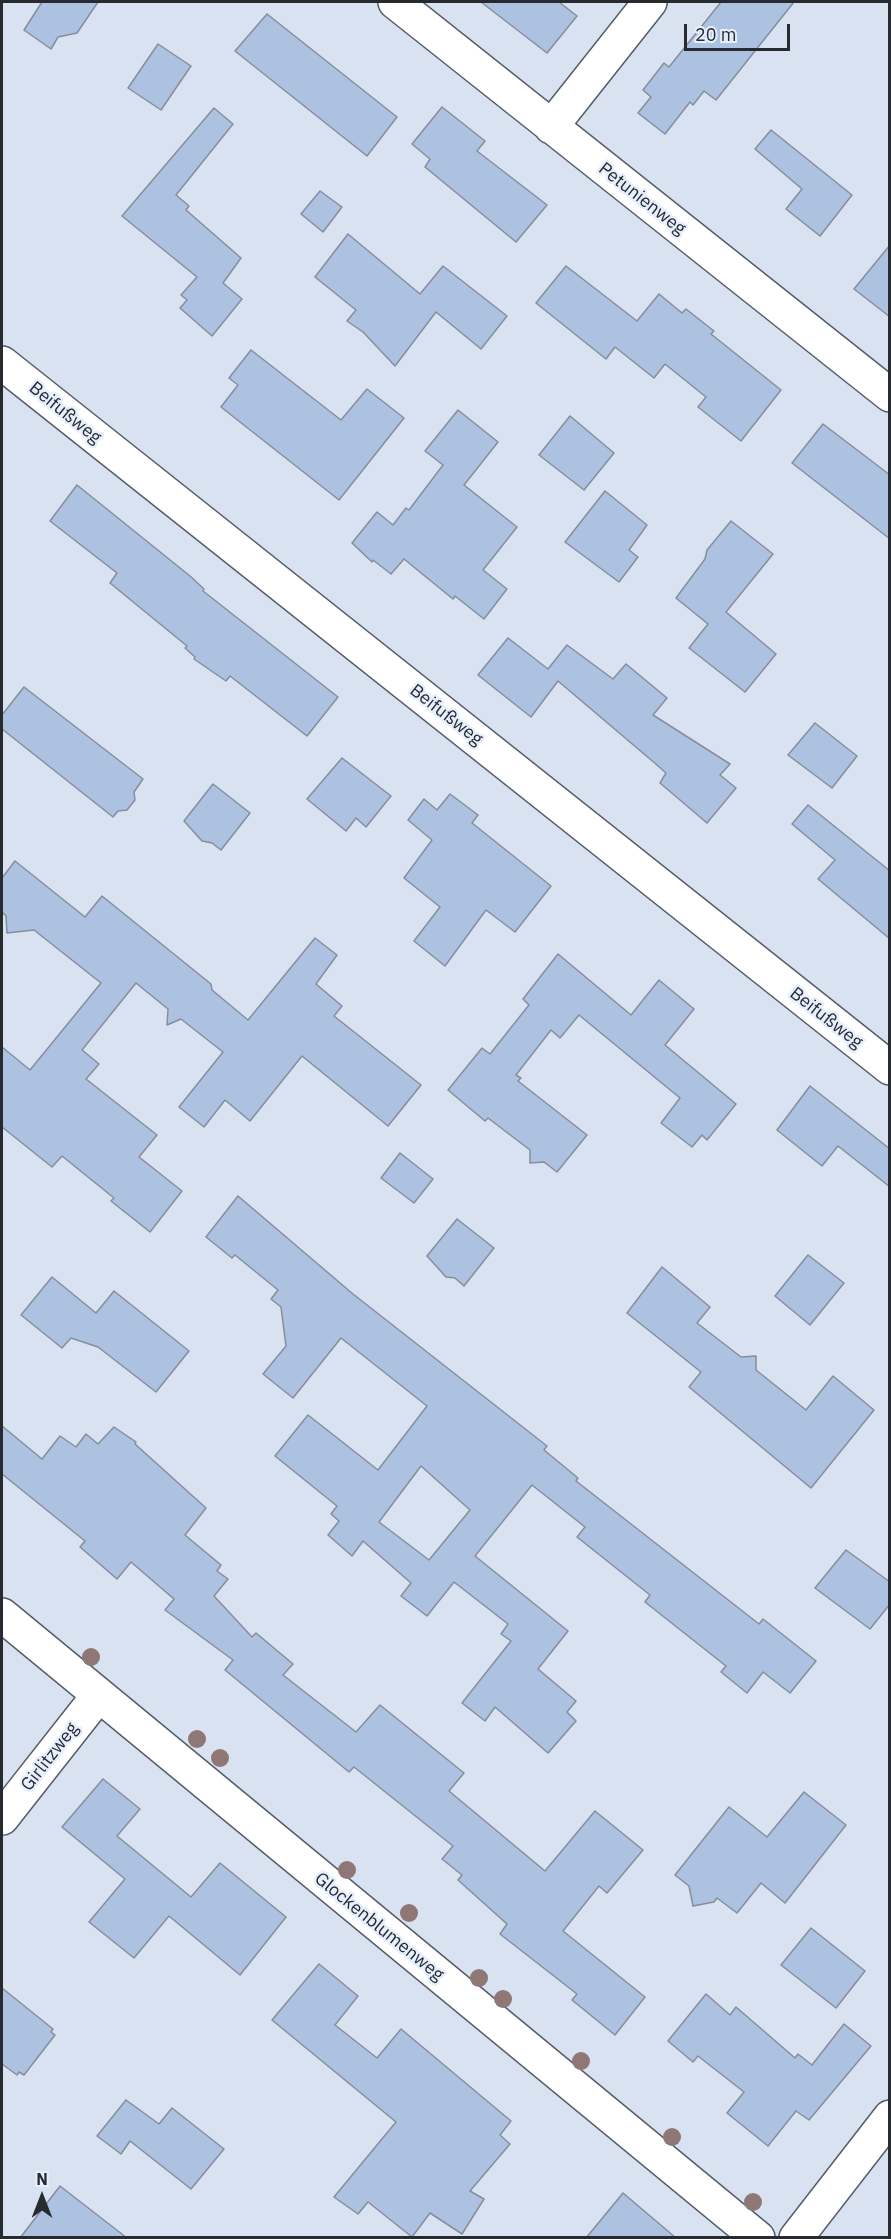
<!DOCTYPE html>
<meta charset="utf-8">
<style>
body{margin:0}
#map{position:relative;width:891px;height:2239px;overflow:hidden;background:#d9e2f0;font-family:"IBM Plex Sans",sans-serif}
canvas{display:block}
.frame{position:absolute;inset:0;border:3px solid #272a2f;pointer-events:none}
.north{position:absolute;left:12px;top:2167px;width:60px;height:60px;-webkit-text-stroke:4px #e6effe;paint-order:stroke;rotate:0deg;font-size:16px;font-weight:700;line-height:24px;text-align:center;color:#272a2f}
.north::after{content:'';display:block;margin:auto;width:21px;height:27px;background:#272a2f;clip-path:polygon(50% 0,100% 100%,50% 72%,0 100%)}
.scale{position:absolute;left:684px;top:24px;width:106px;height:27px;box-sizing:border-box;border:3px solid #272a2f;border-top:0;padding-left:8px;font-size:18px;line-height:21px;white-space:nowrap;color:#272a2f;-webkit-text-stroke:4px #e6effe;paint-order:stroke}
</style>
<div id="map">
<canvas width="891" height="2239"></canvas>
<div class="frame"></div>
<div class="north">N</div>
<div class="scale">20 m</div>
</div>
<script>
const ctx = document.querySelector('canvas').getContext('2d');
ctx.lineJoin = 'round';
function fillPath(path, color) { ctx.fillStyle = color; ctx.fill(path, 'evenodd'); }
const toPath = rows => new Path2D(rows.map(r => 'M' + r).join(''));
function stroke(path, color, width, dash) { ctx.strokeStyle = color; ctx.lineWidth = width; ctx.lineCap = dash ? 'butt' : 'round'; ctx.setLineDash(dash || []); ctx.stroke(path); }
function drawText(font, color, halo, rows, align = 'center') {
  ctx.font = font + ' "IBM Plex Sans",sans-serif'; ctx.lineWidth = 5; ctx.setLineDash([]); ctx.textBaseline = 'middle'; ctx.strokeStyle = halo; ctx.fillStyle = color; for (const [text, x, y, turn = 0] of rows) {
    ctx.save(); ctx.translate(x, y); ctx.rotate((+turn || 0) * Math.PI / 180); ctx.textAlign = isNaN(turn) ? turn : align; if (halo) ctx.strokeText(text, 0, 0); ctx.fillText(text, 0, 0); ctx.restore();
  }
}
const building = toPath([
 [42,2,98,2,77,33,58,37,51,49,24,30,42,2],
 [481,2,559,2,577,16,547,53,481,2],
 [721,2,794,2,716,100,704,91,693,105,690,102,665,134,638,113,651,97,643,90,664,63,669,67,721,2],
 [267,14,397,117,367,156,235,51,267,14],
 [158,44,191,66,161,110,128,88,158,44],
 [442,107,485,141,477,151,547,205,516,242,425,167,430,159,412,144,442,107],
 [214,108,233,124,176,195,189,206,186,210,241,258,223,283,242,299,212,336,180,308,187,300,181,295,197,277,122,216,214,108],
 [771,130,852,195,820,236,786,209,802,189,755,149,771,130],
 [320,191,342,207,323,232,301,214,320,191],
 [348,234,420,294,443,266,507,316,481,349,436,312,395,366,363,332,347,321,356,310,315,277,348,234],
 [890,245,890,317,854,289,890,245],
 [566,266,637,321,659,294,682,313,686,309,714,331,711,334,781,390,741,441,698,407,706,397,665,364,654,378,615,347,606,359,536,303,566,266],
 [251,350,341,420,367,389,404,418,339,500,221,407,238,385,229,378,251,350],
 [458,410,498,442,464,485,517,527,483,570,507,589,484,619,455,596,453,599,404,559,391,574,373,560,372,562,352,543,377,512,393,525,406,508,409,510,443,465,425,451,458,410],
 [570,416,614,453,584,490,539,455,570,416],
 [823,424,890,475,890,539,792,463,823,424],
 [77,485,190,576,204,589,203,591,338,697,307,736,230,676,226,681,194,659,195,657,185,648,187,646,110,583,117,573,50,521,77,485],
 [605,491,647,525,629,550,638,557,619,582,565,542,605,491],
 [731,521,773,554,726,612,776,654,745,692,689,648,708,624,676,598,705,559,707,550,731,521],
 [508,638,548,669,567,645,613,679,626,664,667,698,653,715,730,764,720,775,736,788,707,823,660,783,666,773,657,765,558,681,531,717,478,675,508,638],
 [24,687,143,779,134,792,135,800,127,810,118,811,113,817,2,729,2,715,24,687],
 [815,723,857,756,832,788,788,755,815,723],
 [342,758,391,796,366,827,356,818,346,831,307,799,342,758],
 [213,784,250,813,221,850,212,843,202,841,184,821,213,784],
 [450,794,478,815,472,823,551,886,515,932,486,910,445,966,414,941,440,907,404,878,432,840,408,820,424,799,437,810,450,794],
 [808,805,890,871,890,939,818,879,835,860,792,824,808,805],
 [15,861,85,917,102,896,211,984,212,990,248,1020,315,938,337,955,316,984,342,1006,334,1016,421,1085,388,1126,302,1056,250,1121,225,1100,204,1127,179,1107,223,1052,181,1019,167,1025,168,1009,136,983,82,1050,99,1064,86,1079,157,1135,139,1157,182,1191,150,1232,111,1201,114,1198,62,1156,52,1167,2,1127,2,1047,30,1070,101,983,34,930,7,933,6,916,2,912,2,878,15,861],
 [558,954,631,1015,659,980,694,1009,665,1045,736,1104,707,1140,702,1135,692,1147,661,1123,680,1098,579,1015,560,1038,551,1030,516,1075,521,1078,518,1081,587,1135,557,1172,544,1162,530,1163,530,1150,488,1118,485,1121,448,1090,482,1048,490,1054,529,1005,523,999,558,954],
 [810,1086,890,1149,890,1187,838,1146,822,1166,777,1130,810,1086],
 [400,1153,433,1179,414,1203,381,1178,400,1153],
 [238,1196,353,1294,547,1446,544,1450,578,1478,576,1481,759,1624,763,1619,816,1661,790,1693,763,1672,747,1693,721,1672,726,1666,645,1602,650,1595,577,1537,585,1527,532,1485,475,1556,568,1631,538,1669,576,1701,567,1712,576,1721,548,1753,495,1707,485,1721,462,1703,511,1641,501,1634,508,1624,454,1582,427,1616,401,1596,411,1583,363,1541,352,1556,328,1535,339,1521,331,1514,337,1506,275,1456,308,1415,378,1470,427,1406,341,1338,293,1398,263,1374,286,1346,281,1307,271,1299,278,1290,235,1255,232,1258,206,1237,238,1196],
 [421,1466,470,1510,429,1560,379,1522,421,1466],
 [457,1219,494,1248,464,1286,455,1278,446,1277,427,1256,457,1219],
 [808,1255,844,1283,810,1325,775,1296,808,1255],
 [662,1267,710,1307,697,1323,741,1357,756,1356,756,1370,806,1410,833,1376,874,1410,811,1488,689,1387,701,1372,627,1313,662,1267],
 [52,1277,96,1313,114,1291,189,1351,156,1392,98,1347,71,1338,62,1348,21,1315,52,1277],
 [2,1426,42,1459,60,1436,76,1447,86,1434,98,1444,114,1427,136,1442,135,1444,206,1508,185,1535,221,1565,217,1571,228,1579,214,1596,252,1637,256,1633,293,1664,283,1675,356,1732,380,1705,464,1773,449,1791,545,1871,595,1811,643,1850,607,1893,599,1886,563,1931,645,1997,615,2035,572,2000,577,1994,500,1934,507,1924,458,1880,462,1875,442,1859,453,1846,354,1767,349,1772,225,1670,233,1660,165,1610,174,1599,131,1562,117,1579,80,1547,85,1541,2,1474,2,1426],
 [846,1550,890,1582,890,1604,870,1629,815,1588,846,1550],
 [103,1779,140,1809,117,1836,191,1897,220,1863,286,1917,240,1975,169,1916,134,1958,89,1922,125,1879,62,1827,103,1779],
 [804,1792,846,1825,785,1903,761,1883,737,1913,717,1898,714,1902,693,1906,689,1886,675,1875,729,1807,767,1837,804,1792],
 [811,1928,865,1971,836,2008,781,1965,811,1928],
 [319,1964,358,1996,335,2025,377,2058,401,2029,511,2121,500,2135,510,2144,470,2191,484,2199,462,2234,430,2213,412,2237,368,2202,358,2214,334,2197,396,2122,272,2020,319,1964],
 [2,1988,53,2029,51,2032,55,2035,24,2075,19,2072,17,2075,2,2064,2,1988],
 [706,1994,730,2015,736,2007,795,2058,798,2054,812,2065,844,2024,871,2046,809,2120,796,2111,768,2146,727,2113,744,2092,698,2056,693,2062,668,2041,706,1994],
 [126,2100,159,2124,172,2108,224,2149,191,2189,130,2141,121,2154,97,2136,126,2100],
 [60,2186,127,2238,20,2238,60,2186],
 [623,2193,676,2238,586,2238,623,2193]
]);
const street = toPath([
 [395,2,890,395],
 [551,127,650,2],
 [2,363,890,1068],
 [2,1615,758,2238],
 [2,1818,98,1696],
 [796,2238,890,2117]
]);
const trees = [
 [91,1657],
 [197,1739],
 [220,1758],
 [347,1870],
 [409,1913],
 [479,1978],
 [503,1999],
 [581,2061],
 [672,2137],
 [753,2202]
];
const streetNames = [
 ["Petunienweg",642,199,38],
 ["Beifußweg",65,413,39],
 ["Beifußweg",446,715,38],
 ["Beifußweg",826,1018,38],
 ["Girlitzweg",50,1757,-52],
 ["Glockenblumenweg",379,1927,39]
];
fillPath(building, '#adc1e0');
stroke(building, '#868e9c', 1.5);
stroke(street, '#545c68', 36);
stroke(street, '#fff', 33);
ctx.fillStyle = '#8f7776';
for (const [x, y] of trees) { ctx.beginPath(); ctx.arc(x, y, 9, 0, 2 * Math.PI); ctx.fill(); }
drawText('18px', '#272a2f', '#e6effe', streetNames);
</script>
